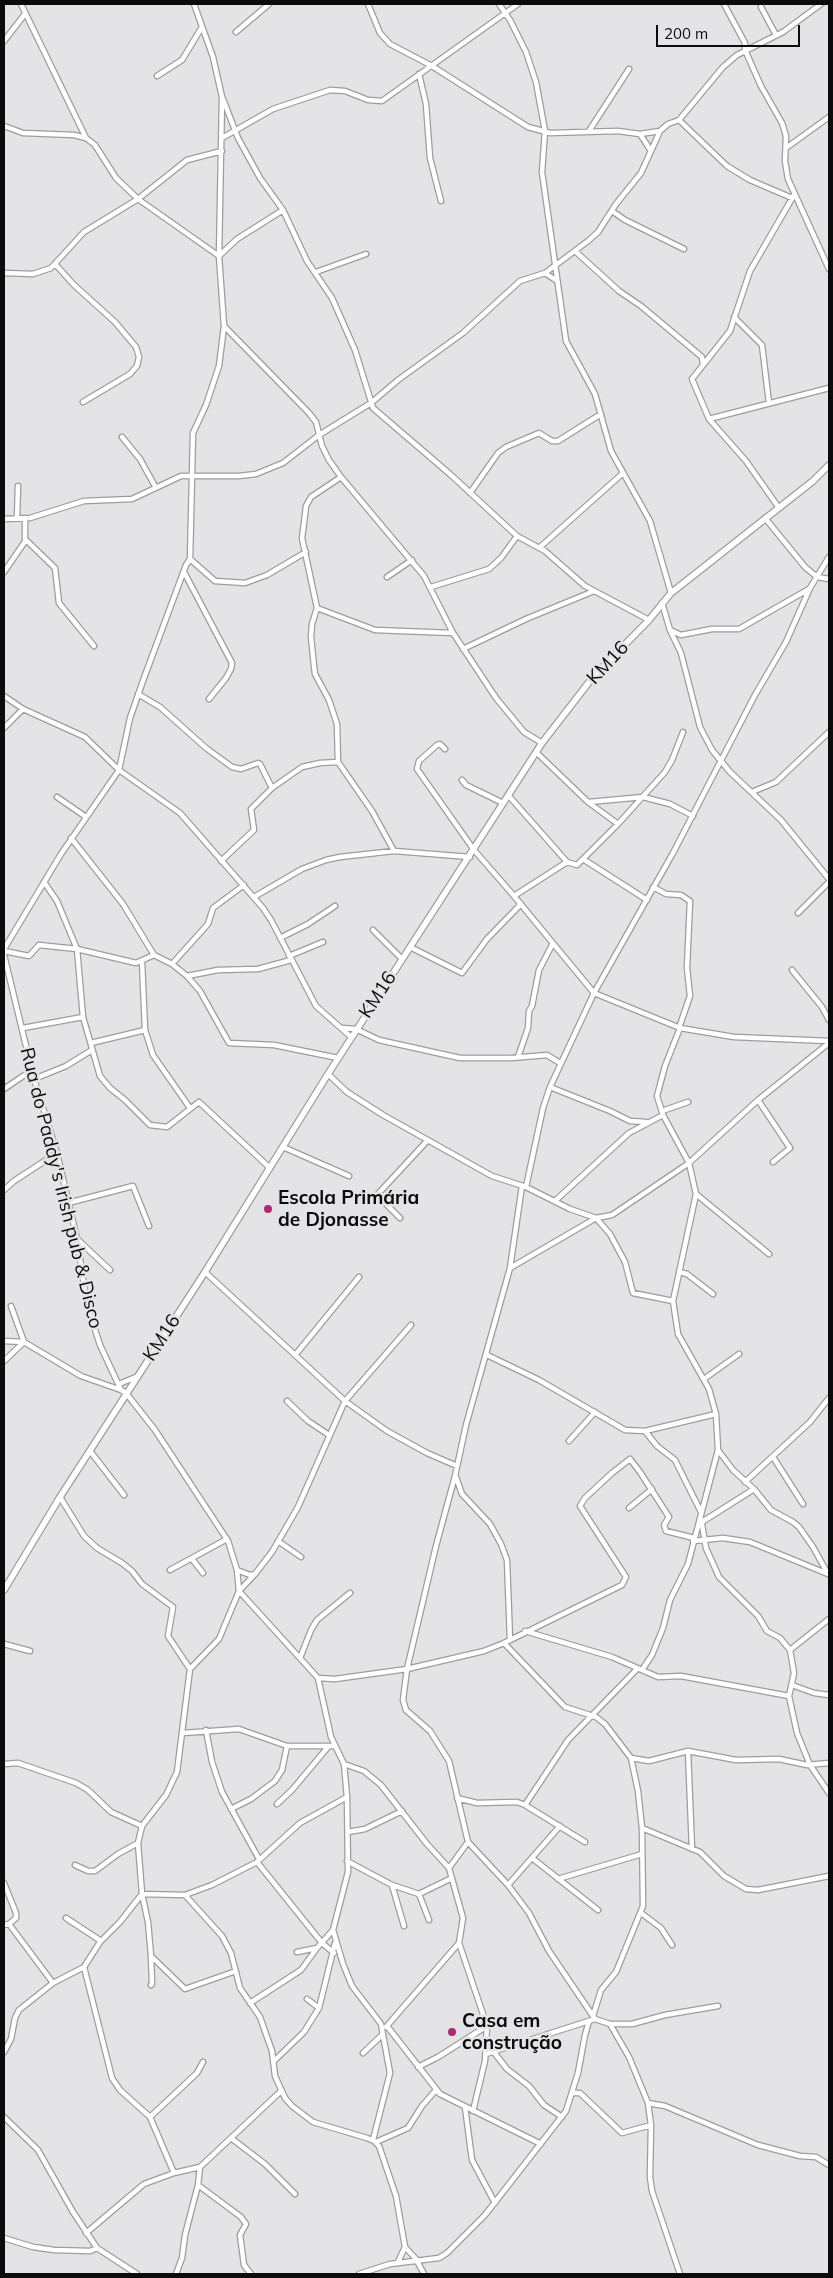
<!DOCTYPE html>
<meta charset="utf-8">
<style>
body{margin:0}
#map{position:relative;width:833px;height:2278px;overflow:hidden;background:#e4e4e7;font-family:Mulish,sans-serif}
canvas{display:block}
.frame{position:absolute;inset:0;border:5px solid #0c0c0d;pointer-events:none}
.scale{position:absolute;left:656px;top:25px;width:144px;height:22px;box-sizing:border-box;border:2px solid #0c0c0d;border-top:0;padding-left:6px;font-size:15px;line-height:18px;white-space:nowrap;color:#0c0c0d;-webkit-text-stroke:4px #e4e4e7;paint-order:stroke}
</style>
<div id="map">
<canvas width="833" height="2278"></canvas>
<div class="frame"></div>
<div class="scale">200 m</div>
</div>
<script>
const ctx = document.querySelector('canvas').getContext('2d');
ctx.lineJoin = 'round';
const toPath = rows => new Path2D(rows.map(r => 'M' + r).join(''));
function stroke(path, color, width, dash) { ctx.strokeStyle = color; ctx.lineWidth = width; ctx.lineCap = dash ? 'butt' : 'round'; ctx.setLineDash(dash || []); ctx.stroke(path); }
function drawText(font, color, halo, rows, align = 'center') {
  ctx.font = font + ' Mulish,sans-serif'; ctx.lineWidth = 5; ctx.setLineDash([]); ctx.textBaseline = 'middle'; ctx.strokeStyle = halo; ctx.fillStyle = color; for (const [text, x, y, turn = 0] of rows) {
    ctx.save(); ctx.translate(x, y); ctx.rotate((+turn || 0) * Math.PI / 180); ctx.textAlign = isNaN(turn) ? turn : align; if (halo) ctx.strokeText(text, 0, 0); ctx.fillText(text, 0, 0); ctx.restore();
  }
}
const minor = toPath([
 [21,4,86,138,95,145,116,178,138,199,219,256],
 [194,4,213,57,222,97,219,256,224,326,309,413,316,422,322,446,329,460,341,477,424,576,453,633,496,698,524,732,542,743],
 [368,4,380,33,390,44,432,66,528,127,550,133,618,131,640,134,660,131],
 [499,4,510,20,526,52,536,82,545,131,542,172,566,341,595,394,611,451,650,521,671,593],
 [724,4,745,43,745,50,761,86,782,123,786,136,785,161,788,179,829,269],
 [761,7,776,35],
 [236,32,269,4],
 [4,41,25,14],
 [419,74,426,104,430,158,441,201],
 [157,76,182,60,202,27],
 [223,99,238,138,260,178,283,210,307,261,332,298,355,350,373,408,451,475,517,536,545,551,585,586,649,620],
 [679,120,727,166,750,180,792,198],
 [4,126,23,133,74,135,86,138],
 [589,131,629,69],
 [640,134,651,151],
 [222,138,273,109,330,90,345,91,368,100,382,101,518,4],
 [786,148,829,117],
 [612,211,625,220,684,249],
 [575,251,619,291,641,306,702,357,703,365],
 [219,256,237,239,283,210],
 [56,265,74,285,115,322,136,347,139,357,137,366,130,374,83,402],
 [316,272,366,254],
 [4,273,33,274,51,268,84,232,138,199,187,160,222,151],
 [545,273,557,281],
 [734,317,762,345,769,403],
 [709,419,829,388],
 [122,437,140,459,156,488],
 [341,477,311,497,306,506,304,523,302,538,317,608,312,624,311,637,314,666,315,674,329,700,337,724,338,762,372,811,394,851],
 [470,493,498,453,506,447,539,433,552,441,558,441,601,414],
 [779,508,746,461,709,419,692,379,730,331,750,271,794,195],
 [17,518,18,486],
 [25,518,25,539,55,568,59,603,94,646],
 [765,518,805,567,817,577,829,579],
 [4,519,30,518,84,501,132,499,181,476,239,476,256,474,283,463,319,435,371,403,398,380,463,333,520,281,545,273,588,241,598,232,616,204,641,173,660,131,668,124,679,120,723,67,737,55,783,32,821,4],
 [539,548,622,474],
 [190,559,215,581,245,583,267,575,306,552],
 [4,572,26,540],
 [184,572,232,663,231,669,226,678,209,699],
 [387,577,412,560],
 [431,587,489,569,501,558,517,536],
 [662,603,670,630,681,653,700,727,712,750,730,772,781,820,829,879],
 [317,608,375,630,453,633],
 [670,630,681,635,712,629,739,629,809,589],
 [463,649,526,619,594,591],
 [138,694,160,707,206,748,232,767,241,769,258,763,260,764,272,788],
 [4,696,23,709,85,737,119,770,180,813,263,908,271,920,316,1006,351,1037],
 [4,728,23,709],
 [445,749,440,744,437,745,419,761,417,769,474,850,514,896,594,993,680,1028,734,1037,829,1041],
 [536,752,588,802,618,824],
 [462,780,466,785,503,803],
 [752,792,776,782,829,732],
 [508,795,567,862,577,865,618,824,665,772,672,760,683,732],
 [57,797,86,817],
 [589,802,643,797,670,804,693,816],
 [71,838,123,904,154,955,172,964,187,976,200,991,229,1043,274,1045,338,1058],
 [583,859,647,900],
 [221,861,254,830,251,809,272,788,302,767,320,763,338,762],
 [44,882,57,901,77,949,83,1017],
 [653,887,666,894,681,895,690,901,687,968,690,996,679,1028],
 [514,896,567,862],
 [254,897,302,869,326,860,340,857,394,851,470,857],
 [798,913,829,882],
 [373,930,402,959],
 [280,938,308,924,335,906],
 [410,947,462,973,487,939,521,904],
 [4,949,61,854,119,770,130,718,144,678,186,565,190,559,193,433,206,405,219,366,224,326],
 [4,951,29,956,39,945,77,949,136,963,154,955],
 [4,955,34,1079,57,1153,77,1239,87,1305,100,1345,121,1390],
 [289,956,323,942],
 [142,962,145,1030],
 [172,964,208,924,213,908,244,885],
 [792,970,822,1007,829,1020],
 [187,976,218,970,258,969,291,960],
 [23,1028,83,1017,100,1076,110,1088,125,1100,150,1125,167,1127,199,1102,270,1168],
 [342,1028,356,1029,379,1040,460,1058,511,1058,547,1055,560,1063],
 [91,1043,145,1030,153,1055,190,1108],
 [518,1057,528,1028,529,1011,532,1006,539,970,552,945],
 [328,1074,347,1092,383,1115,492,1176,526,1187,570,1209,596,1218,610,1234,625,1262,633,1293,673,1301],
 [34,1079,66,1066,92,1050],
 [4,1089,32,1070],
 [758,1100,790,1148,773,1162],
 [662,1111,688,1102],
 [646,1122,630,1121,610,1111,550,1087,594,993,673,853,755,695,786,642,810,588,829,557],
 [283,1147,349,1176],
 [522,1186,510,1268,466,1425,455,1476,436,1546,407,1669,403,1700,406,1710,430,1731,449,1761,468,1842,508,1885,529,1913,549,1951,595,2019],
 [526,1187,543,1108,550,1087],
 [4,1190,14,1181,57,1153],
 [696,1194,769,1254],
 [556,1200,629,1133,663,1115],
 [68,1203,133,1186,149,1226],
 [400,1218,377,1195,427,1141],
 [77,1239,110,1270],
 [510,1268,596,1218,612,1215,689,1163,758,1100,829,1043],
 [205,1272,345,1401,387,1431,427,1453,457,1466],
 [679,1272,687,1274,713,1294],
 [4,1341,24,1342,81,1376,121,1390,126,1393,155,1430,228,1541,237,1570,239,1591,219,1639,190,1669,177,1772,166,1795,142,1826,138,1843,142,1894,148,1922,151,1956,185,1989,236,1971],
 [296,1354,359,1277],
 [487,1355,539,1380,625,1430,645,1431,657,1446,675,1460,701,1512],
 [4,1361,24,1342,11,1306],
 [704,1379,739,1354],
 [119,1384,136,1377],
 [287,1401,308,1421,329,1435],
 [645,1431,716,1414],
 [569,1441,595,1412],
 [718,1450,733,1470,754,1489,771,1510,793,1522,799,1527,813,1547,828,1574],
 [90,1451,124,1495],
 [773,1457,803,1504],
 [456,1477,462,1494,490,1524,501,1544,507,1560,510,1640],
 [745,1482,810,1422,829,1398],
 [60,1497,84,1536,97,1548,122,1563,132,1571,142,1584,173,1607,168,1636,190,1669],
 [629,1508,652,1489],
 [701,1519,706,1548,719,1577,758,1616,767,1631,780,1638,790,1650,794,1673,789,1696,797,1733,810,1765,829,1793],
 [702,1522,754,1489],
 [278,1541,301,1557],
 [693,1541,723,1538,750,1542,828,1574],
 [192,1559,203,1573],
 [170,1570,227,1539],
 [237,1570,250,1575,255,1574,272,1552,298,1507,345,1401,411,1325],
 [255,1574,239,1591,318,1678,331,1737,344,1764,347,1797,348,1872,333,1930,343,1964,352,1986,381,2024,390,2073,373,2140],
 [525,1631,612,1657,658,1677,681,1676,789,1696],
 [504,1643,565,1707,596,1717,605,1724,631,1758,638,1791,642,1828,643,1906,616,1972,601,1990,593,2016],
 [4,1644,30,1651],
 [790,1650,829,1619],
 [300,1658,311,1630,317,1620,350,1593],
 [642,1670,652,1655,663,1628,670,1600,688,1564,718,1450,716,1414,709,1389,678,1334,673,1301,696,1194,689,1163,663,1115,657,1096,665,1066,680,1028],
 [318,1678,335,1679,407,1669,484,1651,504,1643,622,1585,626,1577,580,1506,585,1498,612,1473,630,1459,640,1472,669,1517,664,1525,666,1531,694,1538],
 [792,1685,814,1693,829,1695],
 [206,1730,212,1762,222,1792,259,1859],
 [183,1733,239,1729,287,1746,334,1746],
 [688,1751,692,1849],
 [631,1758,649,1761,688,1751,736,1760,779,1759,807,1765,829,1763],
 [4,1764,18,1763,76,1783,88,1790,111,1812,142,1826],
 [344,1764,364,1771,381,1785,427,1844,449,1868,463,1918,459,1943,487,2026,485,2061,473,2111],
 [457,1798,477,1803,517,1802,525,1805,585,1842],
 [277,1804,292,1790,328,1747],
 [525,1805,568,1740,637,1669],
 [231,1809,251,1799,275,1781,282,1770,287,1746],
 [642,1828,700,1852,724,1876,746,1889,758,1890,829,1876],
 [348,1832,365,1829,402,1811],
 [532,1858,598,1910],
 [347,1861,392,1885,419,1894,452,1878],
 [257,1862,322,1943,334,1953],
 [75,1865,88,1871,95,1871,118,1854,138,1843],
 [449,1868,468,1842],
 [558,1879,642,1854],
 [4,1883,16,1913,16,1918,9,1924],
 [392,1885,404,1926],
 [508,1885,560,1826],
 [142,1894,185,1895,212,1885,257,1862,300,1823,347,1797],
 [419,1894,429,1920],
 [185,1895,222,1936,231,1953,240,1988,260,2017,267,2037,272,2051,275,2076,285,2098,292,2106,313,2122,367,2138,374,2141,379,2146,396,2196,405,2247,416,2259,424,2274],
 [641,1913,661,1928,672,1945],
 [66,1918,101,1941],
 [4,1925,9,1924,53,1983],
 [297,1952,317,1948,333,1930],
 [84,1967,112,2078,120,2090,150,2117,174,2173],
 [151,1985,152,1984,151,1956],
 [307,1999,319,2008],
 [250,2003,301,1970,317,1948],
 [610,2024,629,2057,648,2103,651,2125,650,2177,652,2191,680,2274],
 [387,2026,440,2094,541,2144],
 [386,2027,459,1943],
 [493,2051,507,2069,529,2086,544,2105,562,2117],
 [4,2052,11,2039,15,2018,19,2010,53,1983,84,1967,100,1942,120,1922,142,1894],
 [363,2053,382,2035],
 [486,2054,595,2019,610,2024,632,2024,665,2015,718,2006],
 [274,2061,304,2032,319,2008,335,1943],
 [418,2067,438,2057,487,2026],
 [572,2093,580,2093,622,2133,651,2125],
 [648,2103,665,2106,758,2145,800,2156,816,2157,829,2165],
 [465,2107,472,2160,495,2203],
 [4,2117,38,2150,73,2212,97,2248,137,2274],
 [150,2117,197,2073,203,2062],
 [231,2138,265,2164,295,2194],
 [376,2142,408,2128,422,2106,436,2090],
 [198,2185,241,2217,246,2224,240,2235,244,2265,251,2274],
 [86,2233,144,2184,174,2173,200,2167,281,2091],
 [4,2238,33,2247,54,2250,90,2251,97,2248],
 [398,2262,405,2247],
 [176,2274,182,2258,185,2235,198,2185,200,2167],
 [359,2274,390,2264,439,2258,447,2253,485,2215,566,2111,578,2073,585,2035,589,2021]
]);
const tertiary = toPath([
 [4,1590,60,1497,205,1272,328,1074,542,743,593,677,649,620,671,593,813,481,829,465]
]);
const markers = [
 [268,1209,5,"#af2a72"],
 [452,2032,5,"#af2a72"]
];
const streetNames = [
 ["KM16",608,663,-47],
 ["KM16",378,995,-57],
 ["Rua do Paddy's Irish pub & Disco",61,1188,76],
 ["KM16",162,1338,-57]
];
const poiNames = [
 ["Escola Primária",278,1198],
 ["de Djonasse",278,1220],
 ["Casa em",462,2021],
 ["construção",462,2043]
];
stroke(minor, '#9d9d9f', 7);
stroke(tertiary, '#9d9d9f', 8);
stroke(minor, '#fff', 4.5);
stroke(tertiary, '#fff', 5.5);
for (const [x, y, r, color] of markers) { const dot = new Path2D(); dot.arc(x, y, r, 0, 2 * Math.PI); ctx.fillStyle = color; ctx.fill(dot); stroke(dot, '#e4e4e7', 2); }
drawText('19px', '#0c0c0d', '#e4e4e7', streetNames);
drawText('bold 19px', '#0c0c0d', '#e4e4e7', poiNames, 'left');
</script>
